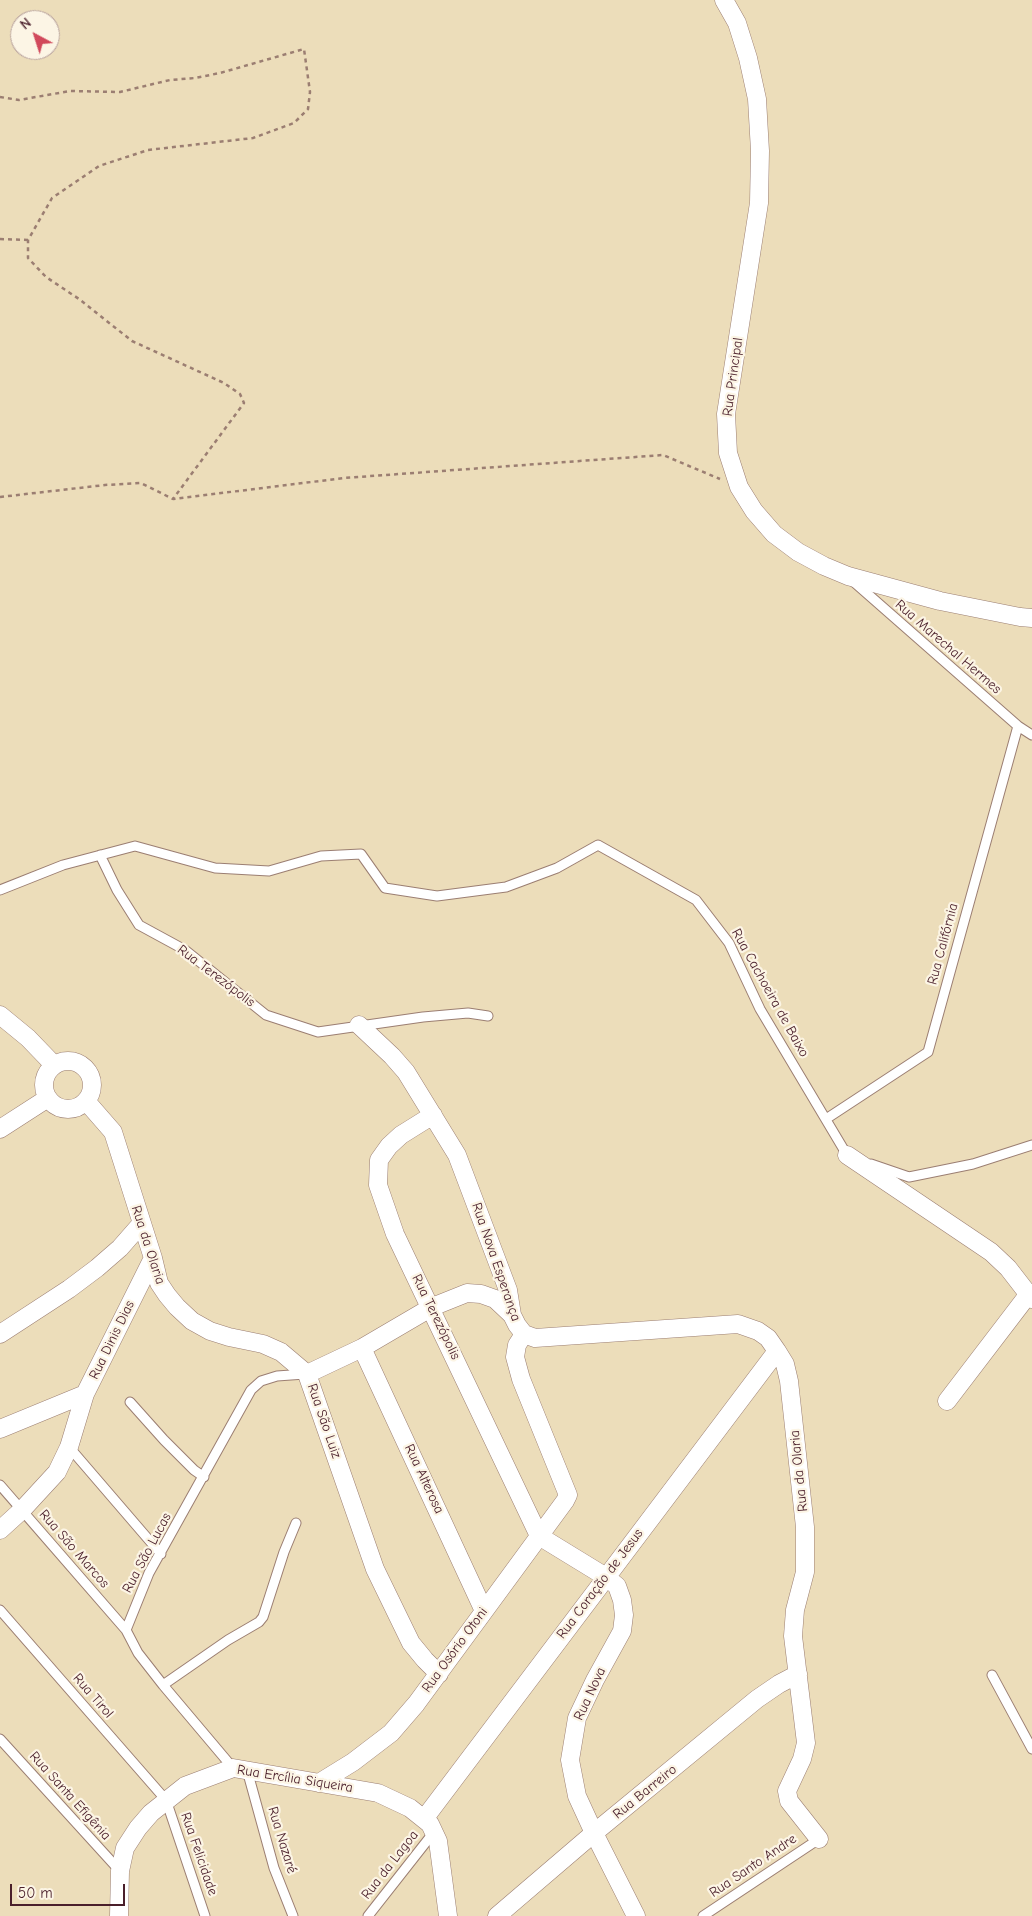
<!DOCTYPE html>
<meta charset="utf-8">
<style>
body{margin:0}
#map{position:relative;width:1032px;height:1916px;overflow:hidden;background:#ecddba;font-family:"Comic Neue",sans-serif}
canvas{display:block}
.north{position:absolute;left:10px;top:10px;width:50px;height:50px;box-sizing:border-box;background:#fcf5e5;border:1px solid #b59f9b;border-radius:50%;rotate:320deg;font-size:14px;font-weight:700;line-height:20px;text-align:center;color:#4a1f2b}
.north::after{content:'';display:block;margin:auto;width:18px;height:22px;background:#d1495b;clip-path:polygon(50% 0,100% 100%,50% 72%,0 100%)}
.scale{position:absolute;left:10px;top:1884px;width:115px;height:22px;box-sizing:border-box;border:2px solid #4a1f2b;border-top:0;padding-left:6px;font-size:15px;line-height:18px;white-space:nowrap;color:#4a1f2b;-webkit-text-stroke:4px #fcf5e5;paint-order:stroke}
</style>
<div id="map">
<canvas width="1032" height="1916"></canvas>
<div class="north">N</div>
<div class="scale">50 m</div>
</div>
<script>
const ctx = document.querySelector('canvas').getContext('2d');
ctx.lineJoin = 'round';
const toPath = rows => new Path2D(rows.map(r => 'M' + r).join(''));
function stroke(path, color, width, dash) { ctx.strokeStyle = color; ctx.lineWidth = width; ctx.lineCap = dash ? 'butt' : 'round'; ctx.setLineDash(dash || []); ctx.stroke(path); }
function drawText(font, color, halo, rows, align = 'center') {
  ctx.font = font + ' "Comic Neue",sans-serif'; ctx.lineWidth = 4.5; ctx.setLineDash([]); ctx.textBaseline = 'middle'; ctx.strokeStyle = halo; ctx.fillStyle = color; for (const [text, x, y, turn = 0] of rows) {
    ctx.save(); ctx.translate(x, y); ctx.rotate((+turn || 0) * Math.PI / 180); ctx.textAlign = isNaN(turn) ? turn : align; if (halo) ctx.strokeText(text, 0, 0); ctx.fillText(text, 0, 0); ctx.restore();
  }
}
const path = toPath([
 [0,97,19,100,70,91,120,92,170,80,195,78,220,73,304,49,310,92,308,109,294,123,253,138,148,150,99,166,52,198,28,240,28,258,46,277,79,299,132,341,224,383,240,394,244,403,173,499],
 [0,239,28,240],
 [0,497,105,485,141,483,173,499,344,478,663,455,720,479]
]);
const lane = toPath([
 [854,582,1018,726,1032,735],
 [100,855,117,890,139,925,185,950,266,1015,318,1032,423,1017,468,1013,488,1016],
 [0,890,63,865,135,846,215,868,269,871,321,856,361,854,385,888,437,896,506,887,557,868,598,845,696,900,729,943,760,1009,847,1155,850,1156],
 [826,1119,928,1052,1018,726],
 [871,1164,909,1177,973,1164,1032,1145],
 [130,1402,164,1440,194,1470,204,1477],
 [69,1447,161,1554],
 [0,1485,126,1630,138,1653,163,1685,233,1768],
 [0,1610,166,1800,205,1916],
 [126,1630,149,1573,251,1390,261,1381,277,1376,305,1374],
 [992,1675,1032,1749],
 [163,1685,228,1640,259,1622,263,1617,284,1552,296,1523],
 [0,1739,120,1871],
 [247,1770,274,1868,293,1916],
 [368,1916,434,1832],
 [703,1916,819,1839]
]);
const street = toPath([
 [724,0,737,23,748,58,757,99,760,151,759,203,726,414,728,453,739,487,754,511,774,534,798,552,824,566,848,576,940,601,1020,617,1032,618],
 [0,1015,28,1038,54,1065],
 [359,1025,392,1056,406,1072,457,1155,508,1290,512,1315,517,1325,524,1334],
 '44 1085a24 24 0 1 1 48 0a24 24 0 1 1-48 0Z',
 [86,1101,113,1132,153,1258,159,1283,167,1295,177,1307,192,1321,210,1331,229,1337,263,1344,281,1352,307,1374,375,1569,411,1643,425,1660,439,1674],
 [433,1115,401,1135,389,1146,379,1160,378,1185,395,1234,539,1536,606,1577,617,1586,622,1600,624,1615,622,1631,595,1680,577,1718,570,1760,577,1796,594,1833,636,1916],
 [0,1129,48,1098],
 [847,1155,991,1252,1008,1268,1032,1299],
 [0,1334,69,1289,97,1268,120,1248,141,1224],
 [524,1334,535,1338,738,1324,758,1331,768,1338,777,1351,785,1364,789,1381,805,1527,805,1572,795,1610,793,1636,806,1743,802,1759,787,1791,789,1801,819,1839],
 [362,1348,484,1611],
 [307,1374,362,1348,432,1307,467,1293,481,1294,495,1299,512,1315],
 [947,1401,1028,1295],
 [0,1429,85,1394,153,1258],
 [0,1530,22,1510,57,1472,69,1447,85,1394],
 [319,1783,353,1762,391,1733,416,1704,565,1501,568,1495,521,1379,515,1357,517,1345,524,1334],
 [424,1819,777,1351],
 [119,1916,120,1871,125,1848,138,1828,151,1813,185,1786,233,1768,378,1793,410,1808,430,1824,438,1841,448,1916],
 [497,1916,594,1833,757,1699,779,1684,798,1674]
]);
const streetNames = [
 ["Rua Principal",733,377,-82],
 ["Rua Marechal Hermes",948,647,41],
 ["Rua Califórnia",943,944,-75],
 ["Rua Terezópolis",216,976,37],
 ["Rua Cachoeira de Baixo",770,993,61],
 ["Rua da Olaria",148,1245,72],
 ["Rua Nova Esperança",496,1262,71],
 ["Rua Terezópolis",436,1317,64],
 ["Rua Dinis Dias",112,1340,-64],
 ["Rua São Luiz",324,1421,71],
 ["Rua da Olaria",799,1471,-96],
 ["Rua Alterosa",424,1479,65],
 ["Rua São Marcos",74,1549,49],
 ["Rua São Lucas",147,1553,-62],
 ["Rua Coração de Jesus",600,1584,-53],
 ["Rua Osório Otoni",455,1650,-54],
 ["Rua Nova",590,1694,-65],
 ["Rua Tirol",93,1696,49],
 ["Rua Ercília Siqueira",295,1779,9],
 ["Rua Barreiro",645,1792,-39],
 ["Rua Santa Efigênia",70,1796,48],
 ["Rua Nazaré",282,1840,73],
 ["Rua Felicidade",199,1854,71],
 ["Rua da Lagoa",390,1865,-52],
 ["Rua Santo Andre",753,1866,-34]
];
stroke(lane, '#9b7e72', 11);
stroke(street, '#9b7e72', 19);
stroke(path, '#9b7e72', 2.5, [4, 4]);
stroke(lane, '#fff', 9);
stroke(street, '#fff', 18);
drawText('14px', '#4a1f2b', '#fcf5e5', streetNames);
</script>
